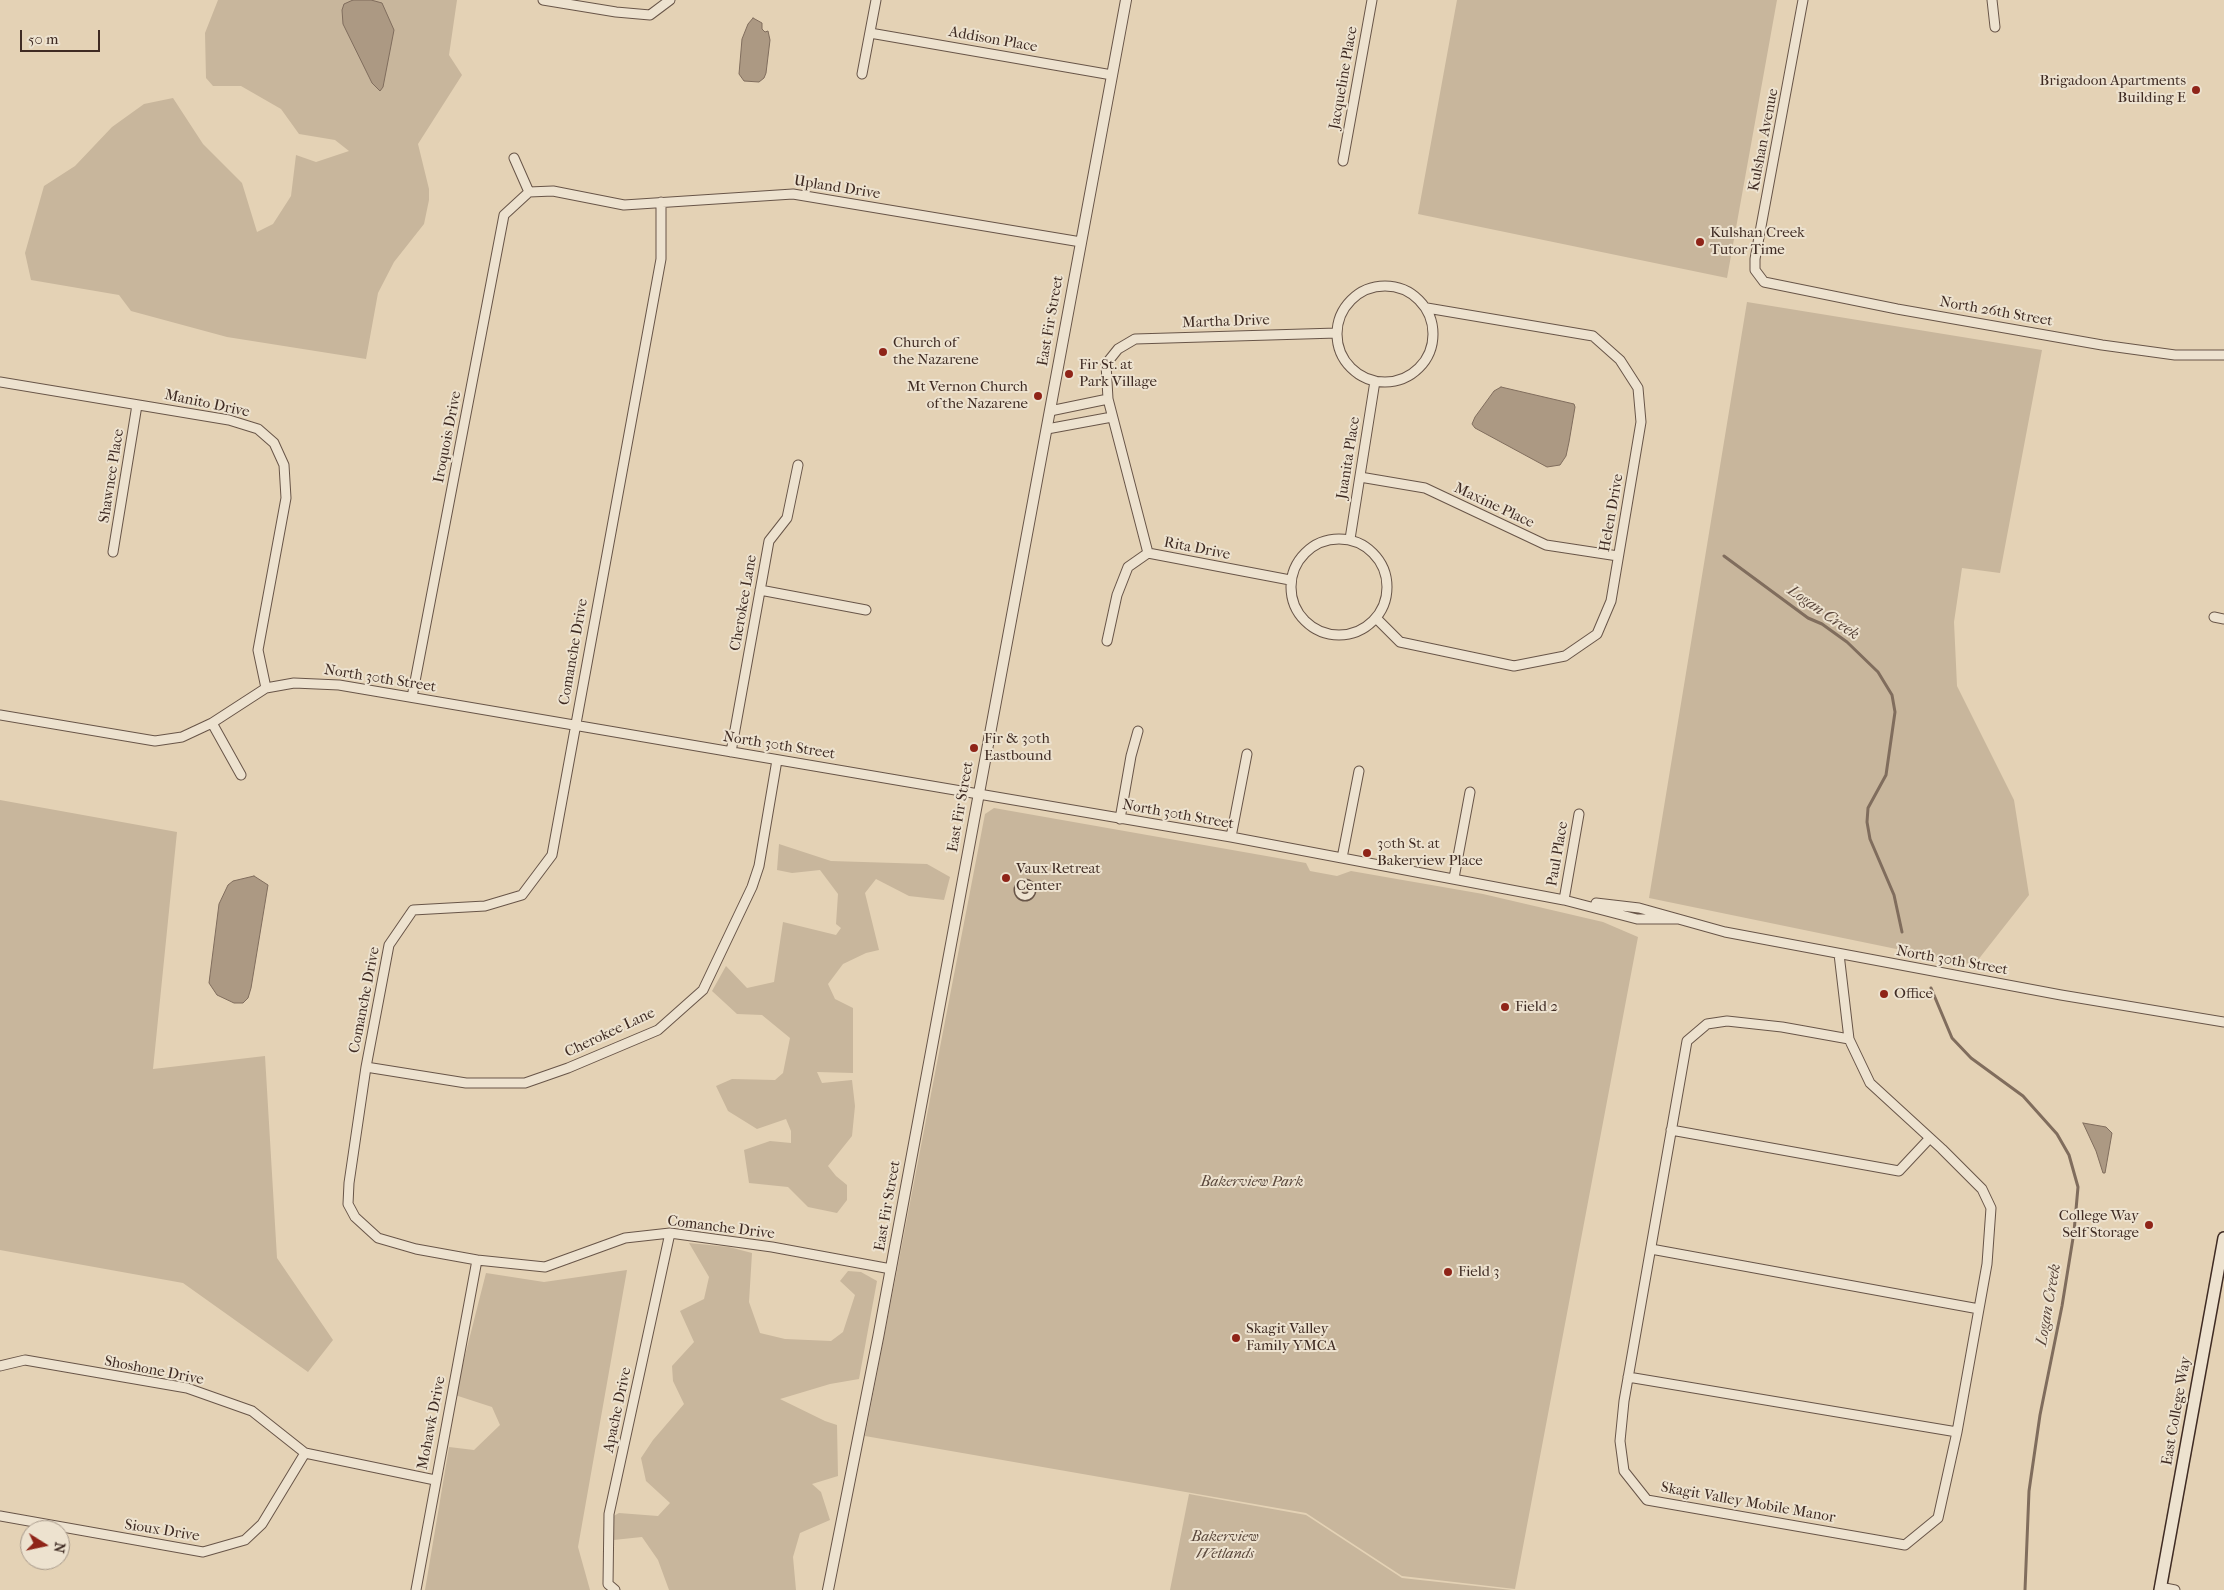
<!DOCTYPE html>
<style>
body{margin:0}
#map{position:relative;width:2224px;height:1590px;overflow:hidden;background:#e4d2b5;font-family:"IM FELL French Canon",serif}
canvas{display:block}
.north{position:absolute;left:20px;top:1520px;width:50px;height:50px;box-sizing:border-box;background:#ede2cf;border:1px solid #a7998a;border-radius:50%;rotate:100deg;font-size:14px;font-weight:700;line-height:20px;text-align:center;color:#3f2b23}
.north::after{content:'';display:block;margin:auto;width:18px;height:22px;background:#8f2418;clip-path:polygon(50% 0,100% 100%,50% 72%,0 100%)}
.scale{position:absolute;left:20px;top:30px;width:80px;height:22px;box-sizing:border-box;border:2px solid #3f2b23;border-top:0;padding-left:6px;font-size:15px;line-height:18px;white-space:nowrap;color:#3f2b23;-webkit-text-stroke:4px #ede2cf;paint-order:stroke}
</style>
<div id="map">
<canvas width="2224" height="1590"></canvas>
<div class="north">N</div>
<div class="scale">50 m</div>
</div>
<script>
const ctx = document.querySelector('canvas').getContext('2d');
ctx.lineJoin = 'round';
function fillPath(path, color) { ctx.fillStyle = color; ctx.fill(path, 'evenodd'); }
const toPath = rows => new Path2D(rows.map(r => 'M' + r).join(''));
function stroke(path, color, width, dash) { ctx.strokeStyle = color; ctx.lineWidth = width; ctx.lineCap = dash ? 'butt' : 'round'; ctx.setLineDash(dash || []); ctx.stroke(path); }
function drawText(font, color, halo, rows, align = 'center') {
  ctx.font = font + ' "IM FELL French Canon",serif'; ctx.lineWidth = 4; ctx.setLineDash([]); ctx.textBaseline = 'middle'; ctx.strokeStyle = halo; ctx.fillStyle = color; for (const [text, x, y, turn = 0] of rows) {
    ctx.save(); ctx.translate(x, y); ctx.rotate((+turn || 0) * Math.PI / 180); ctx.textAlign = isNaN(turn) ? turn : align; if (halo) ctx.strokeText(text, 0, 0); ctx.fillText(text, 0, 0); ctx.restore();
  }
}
const green = toPath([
 [218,0,457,0,449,55,462,75,418,144,429,189,429,200,424,224,394,262,378,293,366,359,227,337,131,311,119,295,31,280,25,253,44,186,75,166,112,127,144,104,173,98,203,144,242,183,257,232,273,224,291,196,296,155,316,162,349,151,335,140,299,134,281,109,241,86,213,86,206,78,205,33],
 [1457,0,1777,0,1727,278,1418,214],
 [1747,302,2042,350,2000,573,1962,568,1954,622,1957,686,2014,800,2029,895,1974,965,1649,898],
 [0,800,177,832,153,1069,265,1056,277,1258,333,1340,308,1372,183,1283,0,1250],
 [994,808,1306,863,1310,871,1337,876,1351,871,1483,894,1603,922,1638,937,1515,1589,1402,1576,1306,1513,865,1436,985,814],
 [779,844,831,861,927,864,950,877,944,900,909,896,876,879,865,893,879,950,866,953,843,964,828,984,835,999,853,1008,853,1073,817,1072,822,1083,852,1080,855,1106,852,1136,828,1166,836,1176,847,1185,847,1200,837,1213,808,1207,788,1187,749,1183,744,1150,770,1141,791,1143,791,1131,786,1119,757,1129,728,1111,716,1086,732,1079,775,1080,783,1073,790,1038,762,1015,737,1014,712,991,726,966,747,988,774,982,783,922,836,935,841,928,836,924,838,894,820,870,792,873,777,870],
 [689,1243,729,1247,752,1253,749,1302,760,1333,785,1339,831,1341,843,1332,855,1295,840,1281,848,1271,861,1272,877,1281,859,1379,830,1384,780,1399,825,1421,837,1425,838,1476,812,1484,821,1492,830,1520,800,1533,793,1557,796,1590,669,1590,658,1560,642,1537,604,1541,604,1521,619,1513,658,1516,670,1503,646,1481,641,1458,653,1440,684,1404,673,1381,672,1366,694,1342,680,1311,704,1299,709,1277],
 [627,1270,578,1547,590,1590,425,1590,449,1447,474,1450,500,1425,492,1407,455,1395,486,1273,544,1282],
 [1189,1494,1306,1515,1402,1578,1512,1590,1170,1590]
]);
const water = toPath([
 [353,0,371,0,382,3,394,30,383,87,380,91,372,83,343,24,342,10,344,4,353,0],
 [753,18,762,23,762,29,765,32,768,31,770,40,766,73,764,78,759,82,744,81,739,74,742,39,748,24,753,18],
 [1501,387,1574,404,1575,407,1569,442,1566,456,1560,465,1547,467,1475,428,1472,424,1475,417,1494,391,1501,387],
 [254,876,268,885,251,988,248,998,243,1003,234,1003,217,995,209,983,219,904,228,885,233,881,254,876],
 [2083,1123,2106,1127,2112,1133,2105,1173,2103,1173,2096,1151,2083,1123]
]);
const stream = toPath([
 [1724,556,1808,618,1822,624,1847,642,1878,672,1892,695,1895,712,1886,775,1868,808,1867,822,1870,839,1894,895,1902,932],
 [1931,988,1952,1038,1971,1058,2023,1096,2057,1134,2069,1155,2078,1187,2074,1232,2062,1306,2040,1415,2029,1491,2025,1590]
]);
const pedestrian = toPath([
 '1018 890a7 7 0 1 1 14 0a7 7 0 1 1-14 0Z'
]);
const minor = toPath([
 [543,0,616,12,650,15,670,0],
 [1803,0,1755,259,1755,270,1764,282,1897,309,2102,345,2175,355,2224,355],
 [1992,0,1995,27],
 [870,33,1112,75],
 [862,74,876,0],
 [514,158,529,192],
 [1343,161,1372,0],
 [529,192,553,191,624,205,793,194,1081,242],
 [661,202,661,259,552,855,522,895,485,906,413,910,389,945,366,1067,349,1183,348,1204,355,1217,378,1238,416,1249,477,1260,545,1267,625,1238,670,1233,772,1247,891,1269],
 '1337 334a48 48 0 1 1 96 0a48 48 0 1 1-96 0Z',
 [0,382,229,420,258,429,274,443,284,465,286,498,258,650,266,688],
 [1050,411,1108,399],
 [1047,429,1112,417],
 [1360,477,1425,488,1546,545,1618,556],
 '1291 587a48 48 0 1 1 96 0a48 48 0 1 1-96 0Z',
 [1350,539,1375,381],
 [113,552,137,405],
 [1290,580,1148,553,1108,399,1106,364,1118,349,1135,339,1337,333],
 [760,590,866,610],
 [2214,617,2224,619],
 [1376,618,1400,642,1514,666,1565,656,1597,634,1611,601,1641,422,1638,388,1620,360,1593,336,1427,308],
 [1107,641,1117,595,1128,567,1148,553],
 [412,697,504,215,529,192],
 [0,715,155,741,182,737,212,723,266,688,294,683,339,685,1231,837,1564,900,1637,919,1676,919],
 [212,723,241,775],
 [731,752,769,541,787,518,798,465],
 [1120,819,1131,756,1138,731],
 [1231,837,1247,754],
 [1342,858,1359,771],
 [1454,878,1470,792],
 [1564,900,1579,814],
 [1596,903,1639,908,1725,932,2061,995,2224,1022],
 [1839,954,1849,1039,1870,1083,1942,1149,1982,1189,1991,1208,1987,1264,1957,1432,1938,1518,1905,1545,1647,1500,1624,1471,1620,1441,1624,1401,1687,1041,1707,1024,1727,1021,1782,1027,1849,1039],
 [366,1067,466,1083,525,1083,568,1068,658,1030,703,990,752,887,759,866,777,760],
 [1671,1130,1899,1171,1929,1139],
 [1651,1249,1979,1309],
 [0,1366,25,1360,187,1388,252,1411,305,1453,435,1480],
 [1628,1377,1957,1432],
 [0,1516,203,1552,245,1540,262,1524,305,1453],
 [2160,1587,2175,1590],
 [416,1590,477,1260],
 [615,1590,608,1584,609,1514,670,1233]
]);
const tertiary = toPath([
 [828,1590,878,1338,1126,0]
]);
const secondary = toPath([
 [2160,1590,2224,1238]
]);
const markers = [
 [2196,90,5,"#8f2418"],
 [1700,242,5,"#8f2418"],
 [883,352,5,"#8f2418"],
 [1069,374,5,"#8f2418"],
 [1038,396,5,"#8f2418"],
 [974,748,5,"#8f2418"],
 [1367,853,5,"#8f2418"],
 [1006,878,5,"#8f2418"],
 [1884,994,5,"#8f2418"],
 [1505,1007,5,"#8f2418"],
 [2149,1225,5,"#8f2418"],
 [1448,1272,5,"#8f2418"],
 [1236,1338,5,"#8f2418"]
];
const streetNames = [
 ["Addison Place",993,40,10],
 ["Jacqueline Place",1344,78,-80],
 ["Kulshan Avenue",1764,140,-79],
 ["Upland Drive",837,188,9],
 ["North 26th Street",1996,312,10],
 ["East Fir Street",1051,321,-80],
 ["Martha Drive",1226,322,-2],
 ["Manito Drive",207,404,12],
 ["Iroquois Drive",448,437,-79],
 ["Juanita Place",1349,458,-81],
 ["Shawnee Place",112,476,-81],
 ["Maxine Place",1494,506,25],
 ["Helen Drive",1612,513,-80],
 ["Rita Drive",1197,549,11],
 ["Cherokee Lane",744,603,-80],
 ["Comanche Drive",574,652,-80],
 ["North 30th Street",380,679,9],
 ["North 30th Street",779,746,9],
 ["East Fir Street",961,807,-80],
 ["North 30th Street",1178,815,10],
 ["Paul Place",1558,854,-80],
 ["North 30th Street",1952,961,10],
 ["Comanche Drive",365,1000,-79],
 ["Cherokee Lane",610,1033,-25],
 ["East Fir Street",888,1206,-80],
 ["Comanche Drive",721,1228,7],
 ["Shoshone Drive",154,1371,11],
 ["Apache Drive",618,1410,-78],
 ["East College Way",2177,1411,-80],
 ["Mohawk Drive",432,1423,-79],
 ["Skagit Valley Mobile Manor",1748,1503,10],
 ["Sioux Drive",162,1531,9]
];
const poiNames = [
 ["Brigadoon Apartments",2186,81,"right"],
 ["Building E",2186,98,"right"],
 ["Kulshan Creek",1710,233],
 ["Tutor Time",1710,250],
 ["Church of",893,343],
 ["the Nazarene",893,360],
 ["Fir St. at",1079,365],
 ["Park Village",1079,382],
 ["Mt Vernon Church",1028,387,"right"],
 ["of the Nazarene",1028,404,"right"],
 ["Fir & 30th",984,739],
 ["Eastbound",984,756],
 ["30th St. at",1377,844],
 ["Bakerview Place",1377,861],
 ["Vaux Retreat",1016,869],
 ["Center",1016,886],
 ["Office",1894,994],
 ["Field 2",1515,1007],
 ["College Way",2139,1216,"right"],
 ["Self Storage",2139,1233,"right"],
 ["Field 3",1458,1272],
 ["Skagit Valley",1246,1329],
 ["Family YMCA",1246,1346]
];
const parkNames = [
 ["Bakerview Park",1252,1182],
 ["Bakerview",1225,1537],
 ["Wetlands",1225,1554]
];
const waterNames = [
 ["Logan Creek",1823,613,35],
 ["Logan Creek",2049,1305,-80]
];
fillPath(green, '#c8b69c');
fillPath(water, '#ac9983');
stroke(water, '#806d5d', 1);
stroke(stream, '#806d5d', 3);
stroke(pedestrian, '#685548', 9);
stroke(minor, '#685548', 11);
stroke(tertiary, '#685548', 12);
stroke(secondary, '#3f2b23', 14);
stroke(pedestrian, '#ede2cf', 6);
stroke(minor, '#ede2cf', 9);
stroke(tertiary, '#ede2cf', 10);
stroke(secondary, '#ede2cf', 11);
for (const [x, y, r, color] of markers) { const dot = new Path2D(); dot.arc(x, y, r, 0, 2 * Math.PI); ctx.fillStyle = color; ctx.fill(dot); stroke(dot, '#ede2cf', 2); }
drawText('15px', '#3f2b23', '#ede2cf', streetNames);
drawText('15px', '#3f2b23', '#ede2cf', poiNames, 'left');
drawText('italic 15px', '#5a473b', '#ede2cf', parkNames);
drawText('italic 16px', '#5a463b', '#ede2cf', waterNames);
</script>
